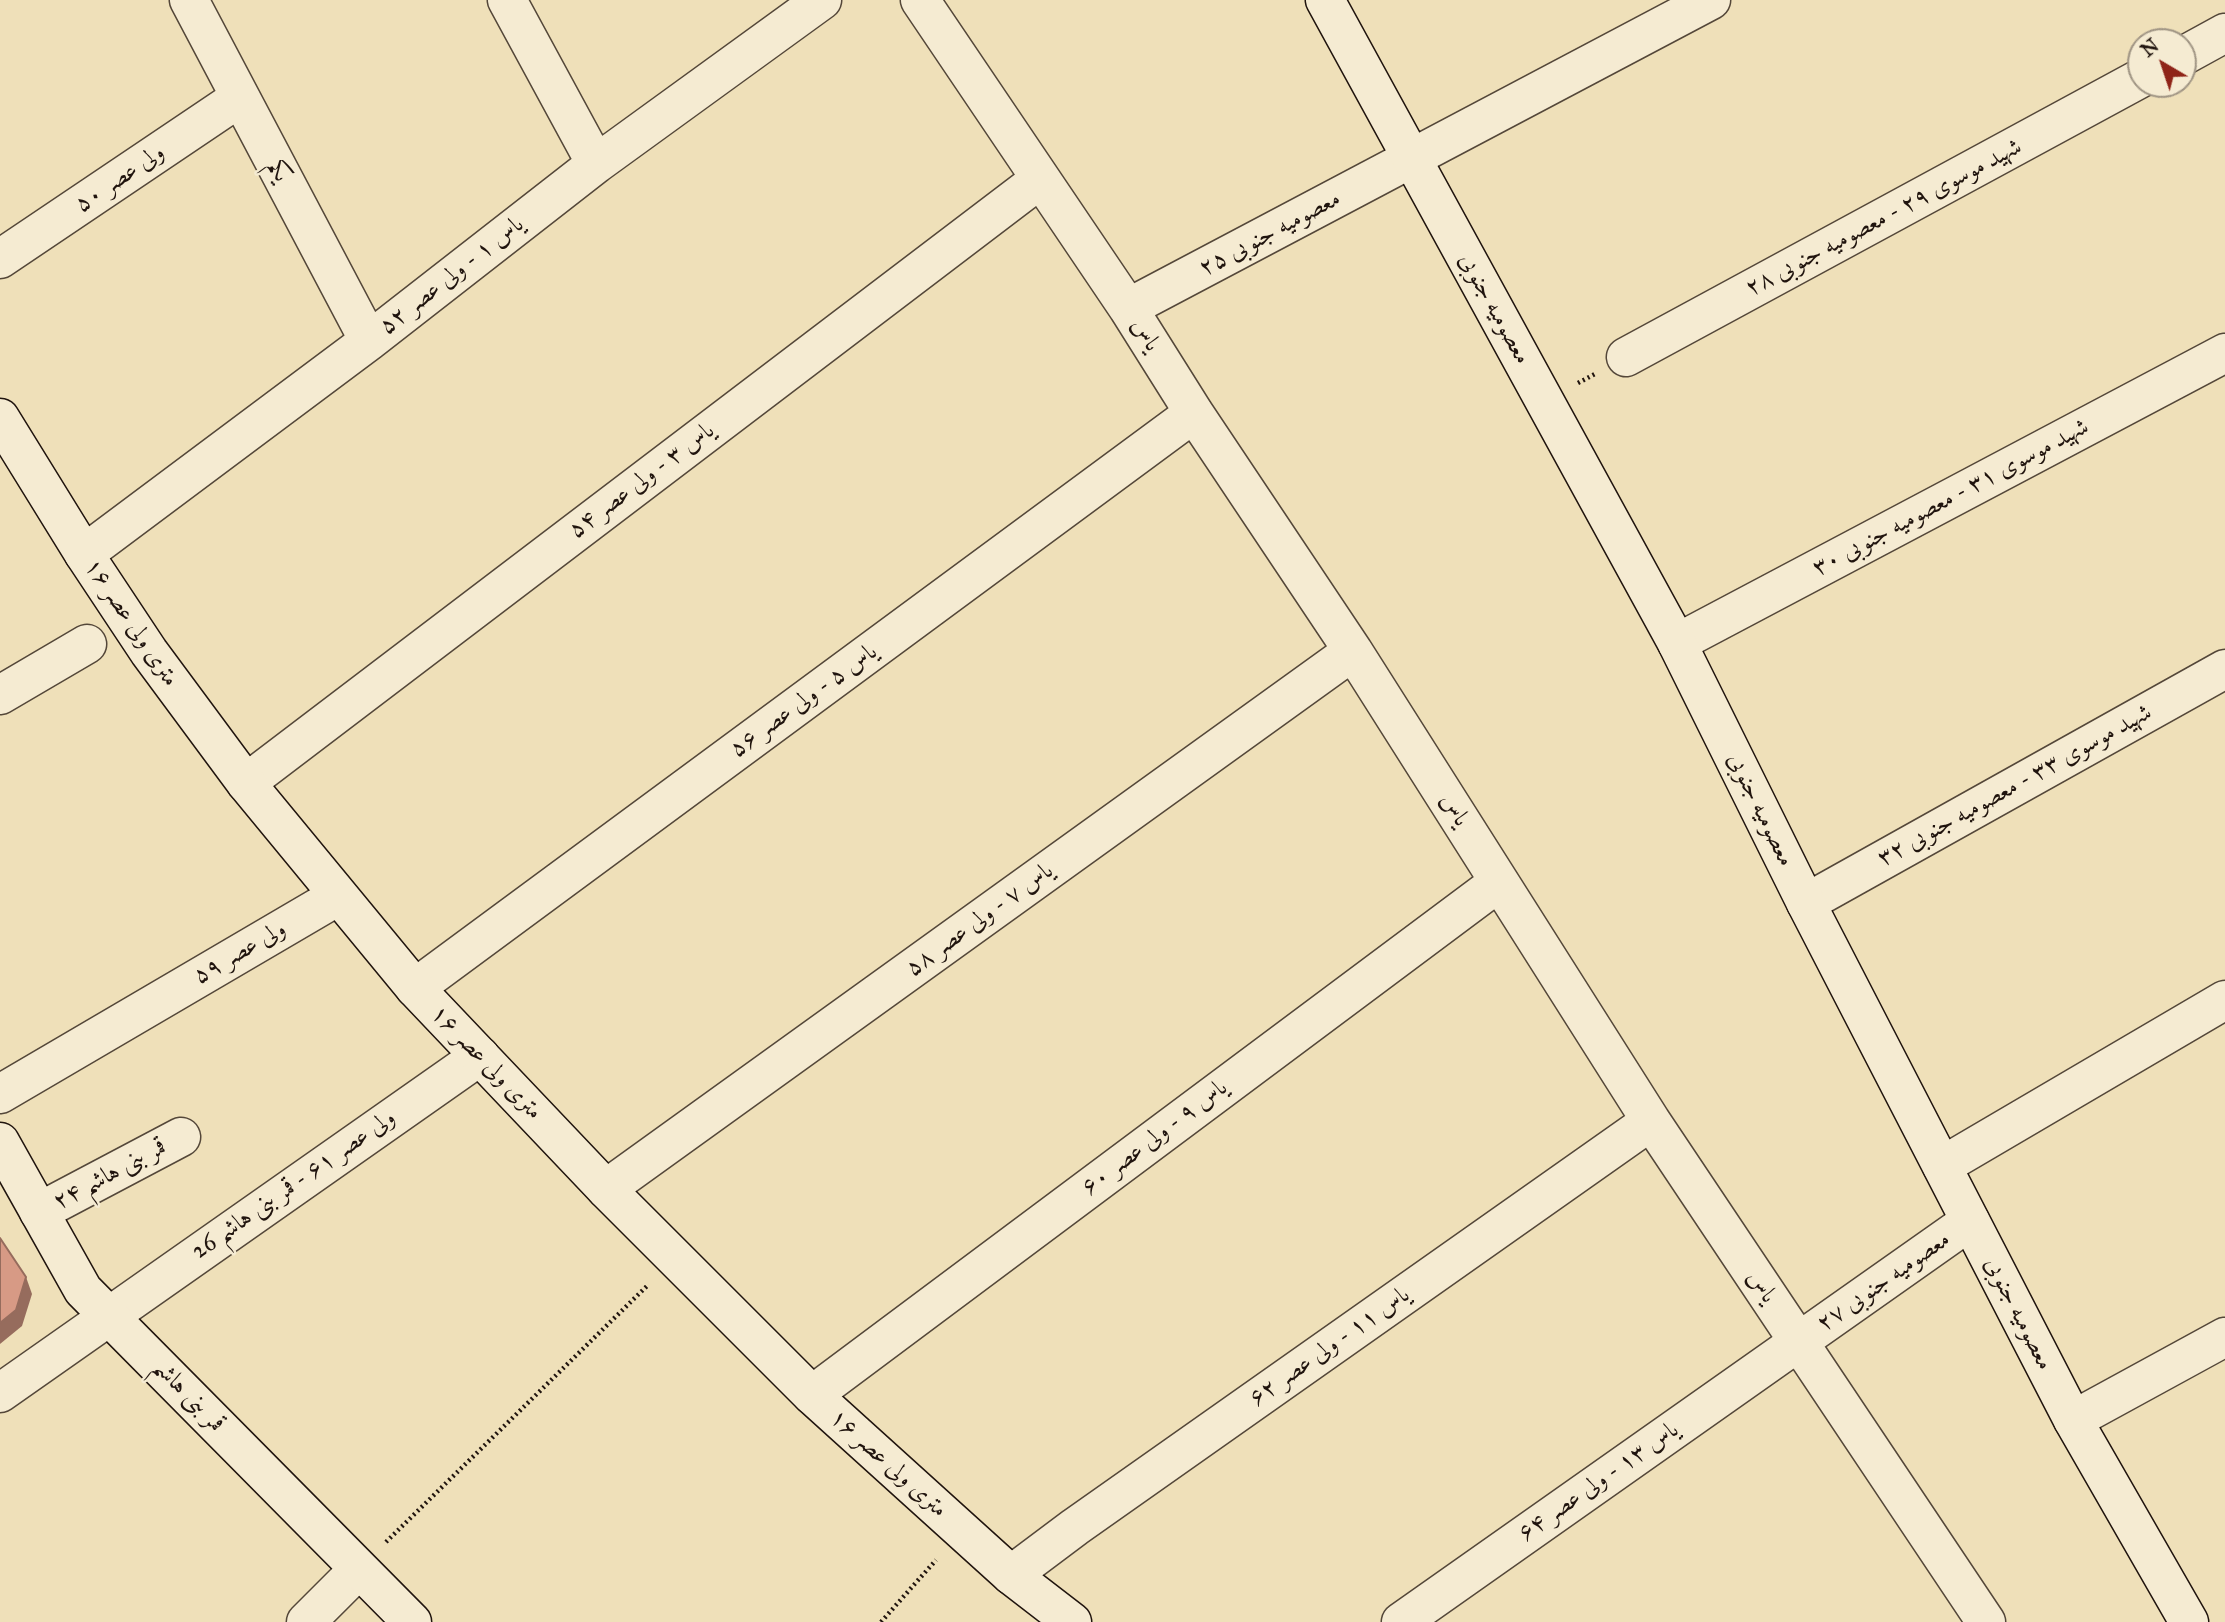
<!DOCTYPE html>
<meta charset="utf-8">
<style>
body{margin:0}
#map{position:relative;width:2225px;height:1622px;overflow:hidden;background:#efe0b9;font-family:"IM FELL Great Primer",serif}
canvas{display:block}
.north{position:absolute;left:2127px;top:28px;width:70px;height:70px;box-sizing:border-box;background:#f5ebd2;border:2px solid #a09584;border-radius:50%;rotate:321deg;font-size:19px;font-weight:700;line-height:28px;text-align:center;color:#20140e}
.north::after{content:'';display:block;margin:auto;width:24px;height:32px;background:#8f2418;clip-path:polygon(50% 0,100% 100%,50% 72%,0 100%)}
</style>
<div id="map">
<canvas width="2225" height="1622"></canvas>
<div class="north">N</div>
</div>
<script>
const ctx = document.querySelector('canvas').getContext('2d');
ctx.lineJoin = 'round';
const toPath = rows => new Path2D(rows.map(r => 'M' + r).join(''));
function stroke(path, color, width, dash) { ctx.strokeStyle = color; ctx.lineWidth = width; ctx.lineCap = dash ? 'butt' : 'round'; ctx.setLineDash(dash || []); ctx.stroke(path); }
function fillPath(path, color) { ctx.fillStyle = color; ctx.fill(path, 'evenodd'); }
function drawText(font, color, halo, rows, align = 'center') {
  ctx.font = font + ' "IM FELL Great Primer",Amiri,serif'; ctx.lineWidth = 5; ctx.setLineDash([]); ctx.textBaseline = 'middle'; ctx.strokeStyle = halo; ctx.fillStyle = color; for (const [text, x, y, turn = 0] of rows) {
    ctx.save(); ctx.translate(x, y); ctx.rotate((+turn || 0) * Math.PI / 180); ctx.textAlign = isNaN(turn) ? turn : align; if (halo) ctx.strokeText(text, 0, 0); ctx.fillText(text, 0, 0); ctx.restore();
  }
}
const path = toPath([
 [1578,383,1595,374],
 [386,1542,647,1286],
 [881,1622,936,1560]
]);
const street = toPath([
 [189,0,369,341],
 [507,0,596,164],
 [920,0,1128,308,1194,413,1353,651,1651,1121,1986,1622],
 [2183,56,2225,33],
 [0,259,239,98],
 [1128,308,1711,0],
 [1626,357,2141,78],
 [84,554,369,341,596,164,822,0],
 [1677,643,2225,353],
 [0,695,87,644],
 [246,783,1039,180],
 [1806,903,2225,669],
 [415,988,1194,413],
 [0,1094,338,896],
 [1942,1166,2225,1000],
 [606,1189,1353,651],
 [39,1212,181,1137],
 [0,1393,480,1056],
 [812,1395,1499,882],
 [2073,1420,2225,1337],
 [1011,1575,1075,1527,1651,1121],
 [306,1622,358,1570],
 [1401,1622,1970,1221]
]);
const secondary = toPath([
 [1325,0,1677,643,1806,903,2073,1420,2189,1622],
 [0,418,84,554,149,652,246,783,415,988,606,1189,812,1395,1011,1575,1072,1622],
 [0,1142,83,1290,412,1622]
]);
const shadedWall = toPath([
 [26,1277,32,1294,22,1326,0,1344,0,1323]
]);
const building = toPath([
 [0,1238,26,1277,16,1310,0,1323,0,1238]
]);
const streetNames = [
 ["یکم",278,171,62],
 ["ولی عصر ۵۰",120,179,-34],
 ["شهید موسوی ۲۹ - معصومیه جنوبی ۲۸",1884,218,-28],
 ["معصومیه جنوبی ۲۵",1270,234,-28],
 ["یاس ۱ - ولی عصر ۵۲",452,276,-38],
 ["معصومیه جنوبی",1494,309,61],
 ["یاس",1145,335,58],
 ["یاس ۳ - ولی عصر ۵۴",642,481,-37],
 ["شهید موسوی ۳۱ - معصومیه جنوبی ۳۰",1951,498,-28],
 ["۱۶ متری ولی عصر",131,623,56],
 ["یاس ۵ - ولی عصر ۵۶",804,701,-36],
 ["شهید موسوی ۳۳ - معصومیه جنوبی ۳۲",2015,786,-29],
 ["یاس",1454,810,58],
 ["معصومیه جنوبی",1760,810,64],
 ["یاس ۷ - ولی عصر ۵۸",980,920,-36],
 ["ولی عصر ۵۹",240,953,-30],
 ["۱۶ متری ولی عصر",486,1063,46],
 ["یاس ۹ - ولی عصر ۶۰",1155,1138,-37],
 ["قمر بنی هاشم ۲۴",110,1175,-28],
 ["ولی عصر ۶۱ - قمر بنی هاشم 26",294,1185,-35],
 ["معصومیه جنوبی ۲۷",1884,1282,-35],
 ["یاس",1761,1287,56],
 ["معصومیه جنوبی",2018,1314,63],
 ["یاس ۱۱ - ولی عصر ۶۲",1330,1347,-35],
 ["قمر بنی هاشم",188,1396,46],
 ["۱۶ متری ولی عصر",888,1464,42],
 ["یاس ۱۳ - ولی عصر ۶۴",1599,1482,-35]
];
stroke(street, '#544739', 41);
stroke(secondary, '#20140e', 41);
stroke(path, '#20140e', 4.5, [2, 3.5]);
stroke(street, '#f5ebd2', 38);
stroke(secondary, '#f5ebd2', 38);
fillPath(shadedWall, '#966c5d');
fillPath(building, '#d79a85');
stroke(building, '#966c5d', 2);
drawText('24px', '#20140e', '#f5ebd2', streetNames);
</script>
